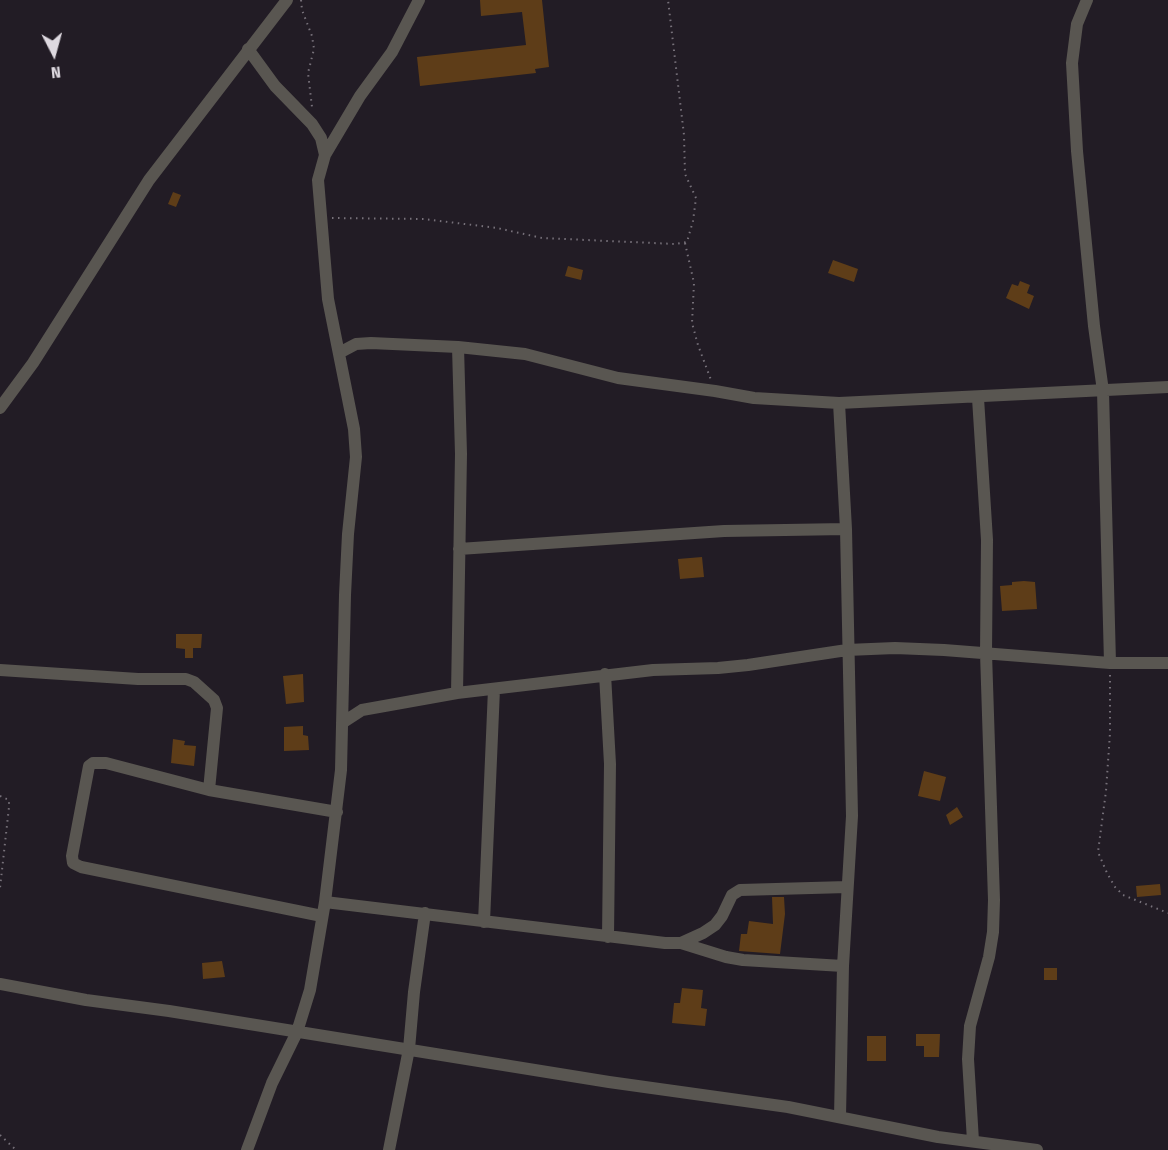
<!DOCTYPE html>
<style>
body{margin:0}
#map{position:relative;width:1168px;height:1150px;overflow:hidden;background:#221c25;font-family:"Fira Sans Condensed",sans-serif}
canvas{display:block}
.north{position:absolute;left:24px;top:24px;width:60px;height:60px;-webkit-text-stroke:4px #221c25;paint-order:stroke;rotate:174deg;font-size:16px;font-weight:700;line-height:24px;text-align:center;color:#ded9e0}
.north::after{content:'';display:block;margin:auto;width:21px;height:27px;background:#ded9e0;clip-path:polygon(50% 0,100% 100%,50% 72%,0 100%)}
</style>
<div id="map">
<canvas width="1168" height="1150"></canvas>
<div class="north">N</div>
</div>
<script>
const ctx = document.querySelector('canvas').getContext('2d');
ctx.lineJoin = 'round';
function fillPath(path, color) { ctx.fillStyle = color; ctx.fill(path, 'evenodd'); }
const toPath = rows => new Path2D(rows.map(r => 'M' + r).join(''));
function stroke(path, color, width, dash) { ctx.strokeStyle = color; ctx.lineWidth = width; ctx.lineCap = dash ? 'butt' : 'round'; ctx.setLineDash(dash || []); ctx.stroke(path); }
const building = toPath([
 [480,0,542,0,549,67,535,69,536,73,420,86,417,57,526,45,522,12,481,16],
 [173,192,181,195,176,207,168,204],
 [833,260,858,269,854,282,828,273],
 [568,266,583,270,581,280,565,276],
 [1020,281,1030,285,1027,293,1034,296,1029,309,1006,298,1012,284,1018,286],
 [702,557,704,577,680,579,678,559],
 [1024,581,1035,582,1037,609,1002,611,1000,586,1012,585,1012,582],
 [176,634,202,634,201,648,193,648,193,658,185,658,185,649,176,648],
 [303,674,304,702,286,704,283,676],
 [303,726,303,735,308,736,309,750,284,751,284,727],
 [173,739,185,741,184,745,196,746,194,766,171,763],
 [924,771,946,777,940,801,918,796],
 [957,807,963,817,950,825,946,815],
 [1160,884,1161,895,1137,897,1136,886],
 [772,897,784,897,785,914,780,954,739,951,741,934,747,934,749,921,773,924],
 [222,961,225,977,203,979,202,963],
 [1044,968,1057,968,1057,980,1044,980],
 [682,988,703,990,701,1008,707,1009,705,1026,672,1023,674,1003,680,1003],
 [916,1034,940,1034,939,1057,924,1057,924,1046,916,1046],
 [867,1036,886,1036,886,1061,867,1061]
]);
const path = toPath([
 [301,0,302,10,312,36,314,49,308,73,312,107],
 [332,218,424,219,497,228,542,238,675,244,687,242,693,221,696,198,685,174,684,135,668,0],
 [685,243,694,283,692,323,698,345,711,380],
 [1110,675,1110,733,1106,791,1098,852,1107,873,1115,887,1123,895,1168,913],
 [0,796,9,800,9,807,0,888],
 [0,1135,16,1150]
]);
const street = toPath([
 [1087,0,1077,24,1072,63,1077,151,1094,326,1103,391,1110,663],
 [248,49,275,86,312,124,321,138,325,155],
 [339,353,356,344,371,343,458,347,525,354,618,378,715,391,754,398,839,403,1168,387],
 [839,403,846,529,852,816,843,966,840,1117],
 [0,408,33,363,149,180,287,0],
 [459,549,724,531,846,529],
 [0,670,138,679,186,679,194,682,214,700,217,708,209,790],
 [605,674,610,764,608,937],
 [457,693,461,454,458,347],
 [342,723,362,710,457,693,653,670,718,668,748,665,847,650,895,648,944,650,1110,663,1168,663],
 [325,902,665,943,681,943,703,933,715,925,722,916,732,895,740,890,847,887],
 [322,916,81,867,73,863,72,856,89,766,93,763,106,763,209,790,337,812],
 [484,922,494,689],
 [681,943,726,957,743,960,843,966],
 [0,984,86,1000,169,1011,609,1082,788,1107,938,1137,1037,1150],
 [973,1141,968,1059,970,1026,989,957,993,932,994,900,986,653,987,540,978,398],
 [247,1150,272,1083,297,1032,310,990,325,902,341,770,345,595,348,534,356,457,354,429,328,299,318,180,325,155,360,96,392,52,419,0],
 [389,1150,409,1049,414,992,425,913]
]);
fillPath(building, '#5e3d18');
stroke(path, '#77717a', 2, [1.5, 4.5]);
stroke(street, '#595651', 12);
</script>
